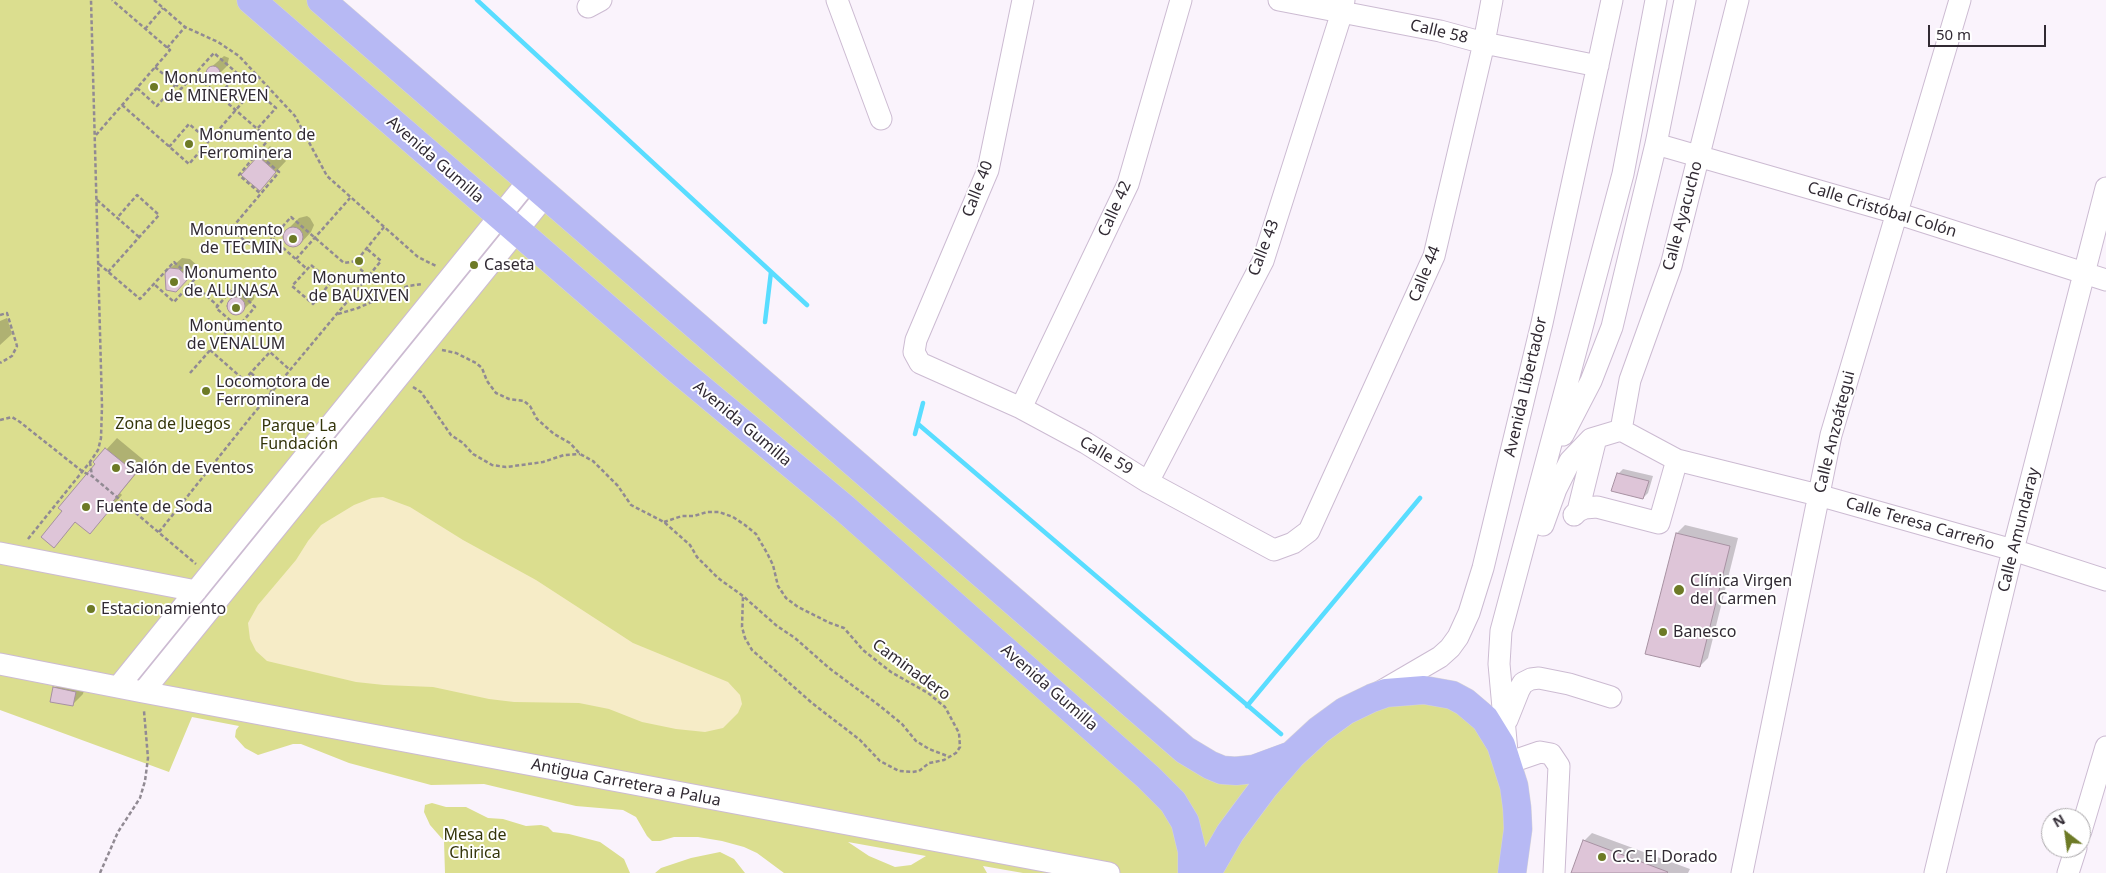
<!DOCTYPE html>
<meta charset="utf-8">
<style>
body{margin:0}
#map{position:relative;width:2106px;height:873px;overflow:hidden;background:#faf3fc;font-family:"Noto Sans",sans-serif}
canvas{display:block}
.north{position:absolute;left:2041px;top:808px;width:50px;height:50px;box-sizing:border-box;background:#fff;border:1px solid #adaaad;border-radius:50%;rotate:330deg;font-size:14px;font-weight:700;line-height:20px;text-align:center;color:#312a33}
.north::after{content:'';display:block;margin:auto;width:18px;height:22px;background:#6d7a26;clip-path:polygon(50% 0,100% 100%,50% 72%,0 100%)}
.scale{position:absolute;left:1928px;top:25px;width:118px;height:22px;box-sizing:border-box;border:2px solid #312a33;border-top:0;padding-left:6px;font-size:15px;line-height:18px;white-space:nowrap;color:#312a33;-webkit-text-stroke:4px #fff;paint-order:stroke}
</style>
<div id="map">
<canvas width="2106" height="873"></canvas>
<div class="north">N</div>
<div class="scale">50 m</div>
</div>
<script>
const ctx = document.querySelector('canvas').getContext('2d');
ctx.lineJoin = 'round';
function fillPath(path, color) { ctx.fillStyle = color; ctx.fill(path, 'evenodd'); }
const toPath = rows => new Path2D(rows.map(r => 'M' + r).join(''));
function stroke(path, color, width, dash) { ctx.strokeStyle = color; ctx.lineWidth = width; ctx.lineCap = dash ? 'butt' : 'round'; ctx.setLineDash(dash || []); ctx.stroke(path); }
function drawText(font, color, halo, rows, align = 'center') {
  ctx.font = font + ' "Noto Sans",sans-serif'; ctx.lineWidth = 4; ctx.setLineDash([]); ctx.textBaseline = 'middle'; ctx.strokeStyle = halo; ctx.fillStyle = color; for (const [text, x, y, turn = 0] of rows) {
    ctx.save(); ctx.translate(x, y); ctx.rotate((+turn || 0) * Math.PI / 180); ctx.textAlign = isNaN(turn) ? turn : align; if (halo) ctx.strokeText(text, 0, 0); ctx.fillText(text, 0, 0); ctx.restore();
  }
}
const green = toPath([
 [0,0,251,0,1166,793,1192,873,1023,873,983,866,987,873,784,873,757,853,744,847,722,841,698,837,674,837,660,841,652,841,647,836,636,817,623,810,576,806,484,784,431,785,349,763,301,744,293,744,258,755,245,748,235,737,236,730,239,726,192,717,169,772,0,710],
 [848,842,926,856,911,865,895,867,869,856],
 [255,0,318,0,527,181,500,214],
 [547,197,1184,752,1267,768,1203,873,1188,821,519,230],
 [1387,698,1462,705,1503,765,1508,873,1212,873,1279,775],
 [432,803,446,807,466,807,488,818,503,819,526,826,541,825,548,827,553,832,569,834,600,842,624,859,630,873,445,873,444,841,430,825,424,812,425,805],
 [720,852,734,859,745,873,655,873,661,868,691,858]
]);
const sand = toPath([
 [383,497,410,507,463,540,536,580,633,643,728,682,740,695,742,704,738,713,723,728,705,732,676,729,642,722,609,709,579,703,514,702,489,699,433,687,384,685,356,682,267,661,256,651,250,639,248,623,258,605,296,560,308,541,321,525,354,505,372,498]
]);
const shadow = toPath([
 [224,56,229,58,227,66,216,77,210,78,208,70],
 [270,146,286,161,270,178,243,175],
 [307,216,310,218,314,225,311,232,300,244,296,245,288,244,284,237,288,229,299,218],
 [182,258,190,259,199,267,187,280,167,271],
 [247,287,255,293,254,299,243,310,235,314,228,309,231,300,242,289],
 [7,318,12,334,0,345,0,321],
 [117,438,146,462,120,493,122,495,89,532,76,521,54,546,63,511,97,464,95,462],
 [1623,469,1653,476,1648,493,1643,498,1618,474],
 [1685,525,1738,538,1708,658,1700,666,1677,533],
 [65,677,86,681,83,694,72,705,55,688],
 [1592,833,1690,869,1688,873,1572,873,1584,841]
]);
const stream = toPath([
 [477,0,807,305],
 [765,322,771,272],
 [918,424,1281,734],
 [915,434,923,403],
 [1247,706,1420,498]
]);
const building = toPath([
 '206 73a7 7 0 1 1 14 0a7 7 0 1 1-14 0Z',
 [258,156,276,172,260,191,241,175,258,156],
 '283 237a10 10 0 1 1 20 0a10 10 0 1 1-20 0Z',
 [170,268,179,269,189,278,176,292,166,290,165,274,166,270,170,268],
 '227 306a9 9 0 1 1 18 0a9 9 0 1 1-18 0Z',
 [105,448,136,473,110,505,113,506,90,534,75,522,54,548,41,537,62,511,58,508,95,464,93,462,105,448],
 [1617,473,1649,481,1643,499,1611,491,1617,473],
 [1676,533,1730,546,1700,667,1645,654,1676,533],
 [53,687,76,692,73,706,50,702,53,687],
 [1583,840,1668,872,1667,873,1571,873,1583,840]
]);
const path = toPath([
 [154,0,185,27,218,42,239,56,295,116,327,176,418,257,436,266],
 [145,29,163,8],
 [167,48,185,27],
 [155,67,181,89,214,53,238,74,219,95],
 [194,74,269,139,239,175,261,194],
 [137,88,157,106,175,85],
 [122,105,189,164,254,89,276,108,257,129],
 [96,135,170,50,112,0],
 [169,147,189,124,209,141],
 [257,153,279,172,231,229,259,253,291,217,344,263,357,261],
 [97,200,139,237],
 [273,239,307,269],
 [296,259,350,198],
 [99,264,140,299,174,262,194,280,174,302,154,284],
 [311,265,331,282,313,304,292,286,311,265],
 [108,272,159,215,137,195,117,218],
 [368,276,359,268,358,259,384,227],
 [192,283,218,306],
 [234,287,255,307,238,327,216,308,234,287],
 [338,314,358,308,408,286,422,284],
 [0,315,7,313,17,346,12,356,0,363],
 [210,350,244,380,270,352,290,370],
 [442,350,456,353,476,363,482,368,487,381,496,393,509,399,524,401,530,406,537,419,554,434,570,443,580,454,593,461,618,486,631,505,664,522,690,545,697,557,718,578,743,596,777,626,795,638,829,668,880,706,902,724,916,741,929,749,950,757],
 [190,373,234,323],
 [251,373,272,392],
 [413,387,421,392,451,435,463,443,473,454,492,465,506,467,514,466,543,462,564,455,580,454],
 [0,420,12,417,20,422,83,472,92,476,196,564],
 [90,462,92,476],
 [664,522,682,516,694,516,707,512,719,512,733,517,745,525,756,534,767,553,773,565,778,586,786,598,798,607,830,623,844,628,863,650,891,672,928,693,945,707,959,733,960,747,956,753,944,760,929,763,919,771,912,772,899,771,880,761,860,740,812,703,752,650,745,638,742,627,743,596],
 [159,532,250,418,381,261,366,248],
 [28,539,90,462,98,450,101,438,102,406,91,0],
 [100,873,118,832,140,798,145,781,148,758,144,711]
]);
const minor = toPath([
 [837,0,881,119],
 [1023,0,988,170,916,340,914,352,920,363,1021,408,1086,443,1148,482,1274,550,1293,543,1309,531,1434,256,1484,43,1492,0],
 [1279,0,1440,31,1484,43,1598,66],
 [588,7,601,0],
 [1656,144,1896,213,2106,280],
 [1021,408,1128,184,1181,0],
 [1621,430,1677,460,1818,495,2013,550,2106,580],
 [1621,430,1630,380,1671,266,1738,0],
 [1563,435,1591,381,1612,327,1656,144,1685,0],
 [1148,482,1263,261,1342,12,1344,0],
 [1578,511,1596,438],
 [1574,515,1578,511,1585,508,1597,507,1659,523,1677,460],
 [1543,525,1556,489,1570,461,1591,439,1621,430],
 [0,553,196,591],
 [0,664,143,692,1109,873],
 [118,687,529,180],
 [143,692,546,195],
 [1380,692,1440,657,1450,648,1458,637,1469,613,1483,568,1542,323,1612,0],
 [1507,720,1519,690,1523,683,1531,679,1539,678,1569,684,1611,697],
 [2081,831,2106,747],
 [1554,873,1559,766,1551,754,1540,752,1508,763,1499,664,1501,631,1623,174,1656,0],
 [1742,873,1831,435,1960,0],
 [1935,873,2013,550,2106,188],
 [2068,873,2076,848]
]);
const major = toPath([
 [251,0,677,369,844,508,1148,777,1173,802,1185,822,1192,851,1192,873],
 [321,0,1185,750,1210,765,1222,770,1236,771,1254,769,1292,755],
 [1207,873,1230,833,1265,786,1292,755,1319,730,1345,711,1372,698,1386,693,1424,690,1452,695,1465,702,1485,719,1501,745,1514,786,1517,808,1518,829,1512,873]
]);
const markers = [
 [154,87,5,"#6d7a26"],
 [189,144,5,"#6d7a26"],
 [293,239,5,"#6d7a26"],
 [359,261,5,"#6d7a26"],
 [474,265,5,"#6d7a26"],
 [174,282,5,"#6d7a26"],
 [236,308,5,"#6d7a26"],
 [206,391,5,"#6d7a26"],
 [116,468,5,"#6d7a26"],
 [86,507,5,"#6d7a26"],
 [1679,590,6,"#6d7a26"],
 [91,609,5,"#6d7a26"],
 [1663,632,5,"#6d7a26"],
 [1602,857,5,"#6d7a26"]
];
const streetNames = [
 ["Calle 58",1439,32,13],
 ["Avenida Gumilla",435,160,41],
 ["Calle 40",978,189,-69],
 ["Calle 42",1115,209,-66],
 ["Calle Cristóbal Colón",1882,210,17],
 ["Calle Ayacucho",1683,216,-75],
 ["Calle 43",1264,248,-69],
 ["Calle 44",1425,274,-68],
 ["Avenida Libertador",1526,387,-77],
 ["Avenida Gumilla",742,424,40],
 ["Calle Anzoátegui",1835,432,-76],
 ["Calle 59",1106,456,31],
 ["Calle Teresa Carreño",1920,524,16],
 ["Calle Amundaray",2019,530,-76],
 ["Caminadero",911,670,36],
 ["Avenida Gumilla",1049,688,41],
 ["Antigua Carretera a Palua",626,783,11]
];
const poiNames = [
 ["Monumento",164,78],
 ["de MINERVEN",164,96],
 ["Monumento de",199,135],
 ["Ferrominera",199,153],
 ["Monumento",283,230,"right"],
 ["de TECMIN",283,248,"right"],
 ["Caseta",484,265],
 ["Monumento",184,273],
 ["de ALUNASA",184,291],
 ["Monumento",359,278,"center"],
 ["de BAUXIVEN",359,296,"center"],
 ["Monumento",236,326,"center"],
 ["de VENALUM",236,344,"center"],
 ["Locomotora de",216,382],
 ["Ferrominera",216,400],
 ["Salón de Eventos",126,468],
 ["Fuente de Soda",96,507],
 ["Clínica Virgen",1690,581],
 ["del Carmen",1690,599],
 ["Estacionamiento",101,609],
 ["Banesco",1673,632],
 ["C.C. El Dorado",1612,857]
];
const parkNames = [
 ["Zona de Juegos",173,424],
 ["Parque La",299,426],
 ["Fundación",299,444],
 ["Mesa de",475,835],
 ["Chirica",475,853]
];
fillPath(green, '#dbde8f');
fillPath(sand, '#f6ecc7');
fillPath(shadow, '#0003');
stroke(stream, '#59ddff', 4.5);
fillPath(building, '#dec5d8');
stroke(building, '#a791a2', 1);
stroke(minor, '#ccbbd2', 23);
stroke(major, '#d6d4d6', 29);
stroke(path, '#918a93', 2.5, [4, 2.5]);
stroke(minor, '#fff', 21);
stroke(major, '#b7b9f4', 28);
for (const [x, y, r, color] of markers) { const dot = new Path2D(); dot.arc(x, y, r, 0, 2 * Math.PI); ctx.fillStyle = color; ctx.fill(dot); stroke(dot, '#fff', 2); }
drawText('16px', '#312a33', '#fff', streetNames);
drawText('16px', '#312a33', '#fff', poiNames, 'left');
drawText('16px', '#34350a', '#fff', parkNames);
</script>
